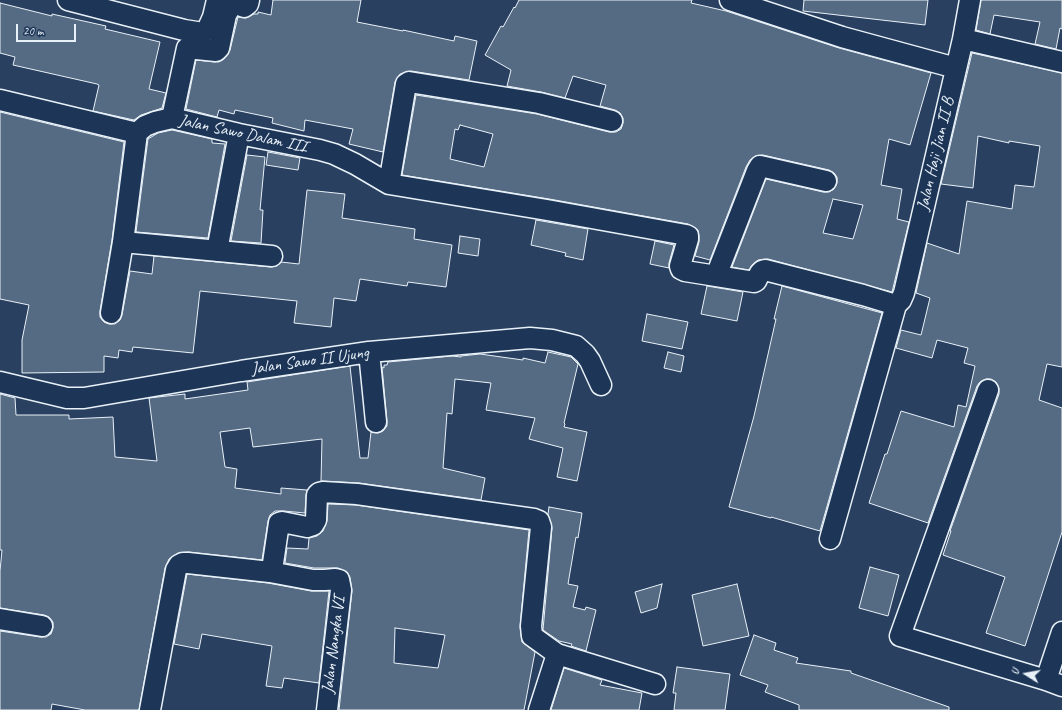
<!DOCTYPE html>
<style>
body{margin:0}
#map{position:relative;width:1062px;height:710px;overflow:hidden;background:#294061;font-family:Caveat,sans-serif}
canvas{display:block}
.north{position:absolute;left:1006px;top:654px;width:40px;height:40px;-webkit-text-stroke:3px #1d3557;paint-order:stroke;rotate:281deg;font-size:11px;font-weight:700;line-height:16px;text-align:center;color:#e8f1f8}
.north::after{content:'';display:block;margin:auto;width:14px;height:18px;background:#e8f1f8;clip-path:polygon(50% 0,100% 100%,50% 72%,0 100%)}
.scale{position:absolute;left:16px;top:24px;width:60px;height:18px;box-sizing:border-box;border:2px solid #e8f1f8;border-top:0;padding-left:5px;font-size:12px;line-height:14px;white-space:nowrap;color:#e8f1f8;-webkit-text-stroke:3px #1d3557;paint-order:stroke}
</style>
<div id="map">
<canvas width="1062" height="710"></canvas>
<div class="north">U</div>
<div class="scale">20 m</div>
</div>
<script>
const ctx = document.querySelector('canvas').getContext('2d');
ctx.lineJoin = 'round';
function fillPath(path, color) { ctx.fillStyle = color; ctx.fill(path, 'evenodd'); }
const toPath = rows => new Path2D(rows.map(r => 'M' + r).join(''));
function stroke(path, color, width, dash) { ctx.strokeStyle = color; ctx.lineWidth = width; ctx.lineCap = dash ? 'butt' : 'round'; ctx.setLineDash(dash || []); ctx.stroke(path); }
function drawText(font, color, halo, rows, align = 'center') {
  ctx.font = font + ' Caveat,sans-serif'; ctx.lineWidth = 3.5; ctx.setLineDash([]); ctx.textBaseline = 'middle'; ctx.strokeStyle = halo; ctx.fillStyle = color; for (const [text, x, y, turn = 0] of rows) {
    ctx.save(); ctx.translate(x, y); ctx.rotate((+turn || 0) * Math.PI / 180); ctx.textAlign = isNaN(turn) ? turn : align; if (halo) ctx.strokeText(text, 0, 0); ctx.fillText(text, 0, 0); ctx.restore();
  }
}
const building = toPath([
 [273,0,361,0,357,22,403,31,403,30,454,41,455,36,477,41,469,80,411,71,400,74,395,82,383,152,349,144,353,129,305,120,304,131,272,123,273,118,235,110,234,114,219,110,217,117,186,109,196,60,215,62,224,59,230,50,238,17,246,18,254,14,258,14,258,12,271,15,273,0],
 [519,0,692,0,691,3,726,11,839,48,931,73,910,145,889,139,881,185,902,189,897,219,909,222,892,292,768,259,758,260,752,265,749,270,732,267,766,179,823,192,829,192,834,189,837,183,837,177,834,173,829,170,763,155,755,156,750,160,746,167,710,260,695,256,699,242,699,236,698,230,688,224,549,199,402,175,416,95,537,114,609,132,616,132,621,129,623,123,623,118,620,113,615,110,600,106,606,85,573,76,565,98,541,92,507,86,511,70,485,55,501,26,503,27,514,7,515,8,519,0],
 [460,125,493,134,484,167,450,159,455,129,458,130,460,125],
 [833,199,863,205,853,239,823,233,833,199],
 [804,0,928,0,925,25,803,11,804,0],
 [981,0,1062,0,1062,29,1060,28,1056,49,1035,44,1040,22,994,15,990,34,976,30,981,0],
 [0,3,52,16,52,14,106,26,105,29,160,42,149,89,166,93,162,108,141,115,134,120,93,111,99,85,97,84,13,65,15,57,0,53,0,3],
 [972,53,1062,73,1062,367,1047,364,1039,400,1062,408,1062,532,1025,646,986,633,1005,577,943,555,951,531,950,531,999,394,999,388,996,382,991,379,986,379,980,382,977,386,928,523,869,503,885,454,887,454,901,411,954,427,958,405,966,407,975,366,964,363,968,348,937,340,932,358,896,348,901,330,921,335,930,298,916,293,927,243,959,254,967,201,1012,209,1015,185,1034,187,1040,146,1009,141,1009,143,978,136,973,188,941,184,972,53],
 [0,112,124,142,112,240,100,311,100,317,104,322,109,324,115,324,120,320,122,315,130,271,152,274,154,256,271,267,277,266,281,262,299,264,307,190,345,194,342,218,415,229,414,239,452,245,446,287,408,282,407,286,360,279,356,301,334,298,331,327,294,323,297,301,200,291,193,353,133,347,132,352,119,350,118,358,104,356,104,372,22,373,22,340,29,305,0,299,0,112],
 [172,130,212,139,212,143,225,144,208,238,136,232,148,139,158,133,172,130],
 [268,152,300,158,298,170,266,165,268,152],
 [247,155,265,157,260,210,263,210,261,243,231,241,247,155],
 [536,220,588,229,583,260,565,256,566,253,531,245,536,220],
 [460,236,480,239,478,256,458,253,460,236],
 [655,241,674,245,669,263,669,268,650,264,655,241],
 [707,286,743,292,737,321,701,314,707,286],
 [782,286,882,313,820,531,771,517,771,518,729,507,754,416,776,319,774,319,782,286],
 [647,314,688,322,682,349,642,341,647,314],
 [548,352,571,357,578,364,564,423,565,424,564,427,587,432,577,481,557,477,563,448,529,439,535,418,486,410,491,383,455,379,452,414,447,413,443,468,485,478,481,500,359,483,321,481,322,439,253,447,250,428,220,432,225,467,237,469,235,488,281,494,281,488,307,490,306,495,305,513,284,511,275,511,270,515,268,521,262,560,188,552,178,553,169,559,165,568,139,710,85,710,52,704,51,710,0,710,0,631,40,637,46,637,51,634,53,628,53,622,49,617,44,615,0,608,0,571,2,550,0,550,0,394,15,398,16,415,69,415,69,419,113,417,115,457,157,461,149,398,185,394,185,399,248,390,247,382,350,366,360,458,368,458,371,432,378,433,383,431,387,426,387,421,382,367,384,368,384,365,387,365,388,362,452,356,461,357,461,356,480,354,523,360,523,358,545,363,548,352],
 [668,352,684,356,681,372,664,368,668,352],
 [328,504,356,505,529,530,520,627,522,642,535,652,524,710,339,710,352,591,350,577,347,572,338,568,314,568,285,563,287,548,308,549,309,538,317,536,323,531,327,521,328,504],
 [395,628,445,635,438,668,394,663,395,628],
 [549,507,582,513,578,538,576,537,568,584,578,586,573,607,585,610,586,607,596,610,586,651,571,646,572,644,559,641,543,630,552,528,548,514,549,507],
 [870,567,899,575,888,616,859,608,870,567],
 [187,574,268,583,311,591,329,591,319,683,284,678,282,688,266,686,272,646,202,634,199,649,174,644,187,574],
 [662,584,657,608,641,613,635,592,662,584],
 [737,584,749,636,703,646,692,595,737,584],
 [754,635,776,643,774,650,798,658,796,663,851,671,851,673,949,707,949,710,799,710,799,705,765,692,768,685,740,675,754,635],
 [677,667,730,674,725,710,674,710,676,693,673,693,677,667],
 [564,668,602,680,600,685,642,693,639,710,551,710,564,668]
]);
const minor = toPath([
 [68,0,184,30,203,33,208,28,213,17,217,0],
 [730,0,842,37,956,68],
 [963,39,1062,62],
 [0,100,137,133,145,126,155,122,172,118,239,134,320,150,334,154,355,164,389,184,547,210,686,235,688,236,688,239,680,266,681,269,685,271,754,282,756,281,760,273,762,271,765,270,863,295,896,305],
 [172,118,187,48,216,51,219,48,226,15,231,6,236,4,244,7,248,4,249,0],
 [389,184,406,84,409,82,539,103,612,121],
 [123,242,272,256],
 [217,251,239,134],
 [716,276,757,171,760,166,826,181],
 [896,305,901,300,904,293,963,39,970,0],
 [111,313,123,242,137,133],
 [369,352,376,422],
 [0,382,67,398,84,398,241,371,369,352,530,338,552,340,576,346,585,354,590,361,601,385],
 [988,390,900,636,1046,680,1062,686],
 [830,539,896,305],
 [270,572,313,580,325,580,335,579,339,580,341,590,327,710],
 [0,619,42,626],
 [1046,680,1062,632],
 [150,710,176,570,179,565,183,563,188,563,270,572,272,570,279,523,282,522,307,527,313,525,316,520,317,495,319,493,323,492,357,494,534,519,539,521,541,527,531,626,532,636,557,654,655,684],
 [539,710,557,654]
]);
const streetNames = [
 ["Jalan Sawo Dalam III",243,134,12],
 ["Jalan Haji Jian II B",936,154,-77],
 ["Jalan Sawo II Ujung",310,361,-8],
 ["Jalan Nangka VI",334,645,-83]
];
fillPath(building, '#556a83');
stroke(building, '#e8f1f8', 1);
stroke(minor, '#e8f1f8', 23);
stroke(minor, '#1d3557', 20);
drawText('17px', '#e8f1f8', '#1d3557', streetNames);
</script>
